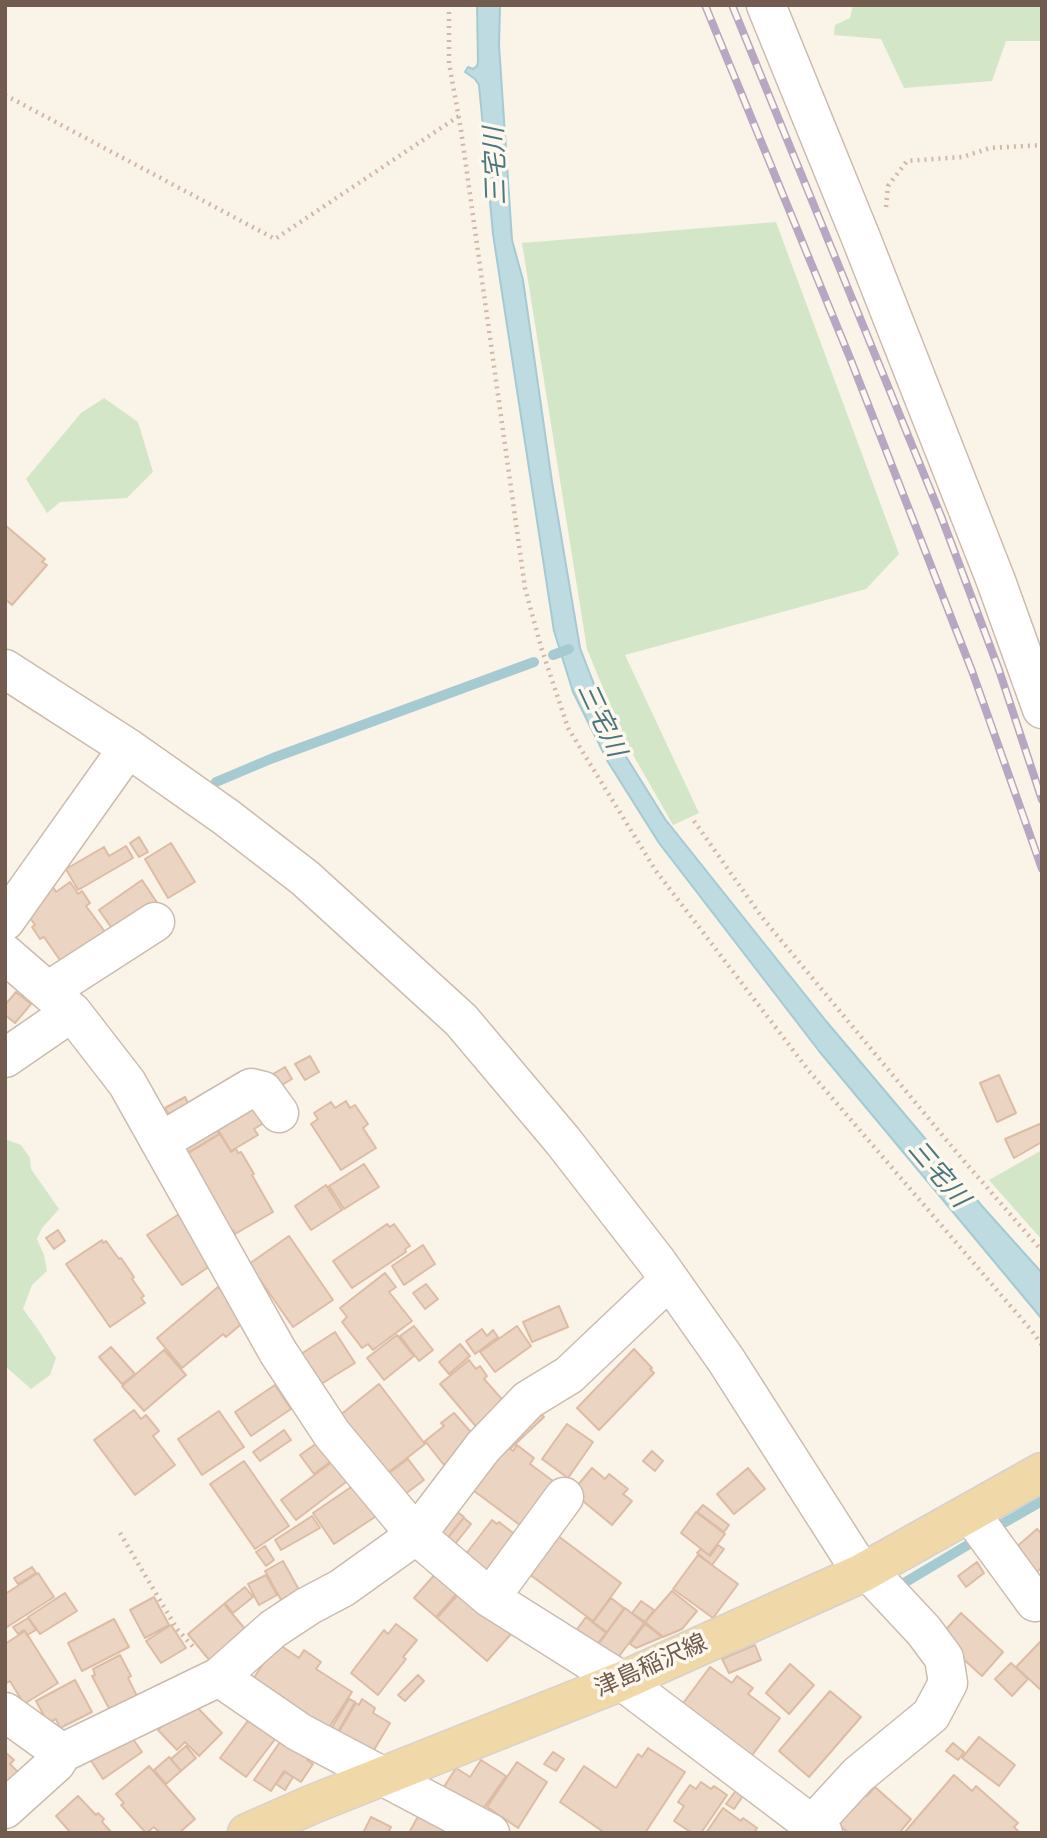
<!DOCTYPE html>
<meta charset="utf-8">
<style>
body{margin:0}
#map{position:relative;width:1047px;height:1838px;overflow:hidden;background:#faf3e8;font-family:"PT Sans",sans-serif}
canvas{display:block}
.frame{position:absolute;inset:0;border:7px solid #715c4f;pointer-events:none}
</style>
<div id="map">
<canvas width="1047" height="1838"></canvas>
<div class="frame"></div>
</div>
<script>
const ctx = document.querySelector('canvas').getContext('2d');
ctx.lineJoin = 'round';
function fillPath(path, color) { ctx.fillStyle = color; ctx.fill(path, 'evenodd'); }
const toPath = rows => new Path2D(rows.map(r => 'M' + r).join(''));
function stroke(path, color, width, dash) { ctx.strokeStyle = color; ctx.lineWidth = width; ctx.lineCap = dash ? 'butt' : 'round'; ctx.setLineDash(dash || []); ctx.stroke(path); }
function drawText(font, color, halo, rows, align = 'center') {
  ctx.font = font + ' "PT Sans","Noto Sans JP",sans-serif'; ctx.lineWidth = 7; ctx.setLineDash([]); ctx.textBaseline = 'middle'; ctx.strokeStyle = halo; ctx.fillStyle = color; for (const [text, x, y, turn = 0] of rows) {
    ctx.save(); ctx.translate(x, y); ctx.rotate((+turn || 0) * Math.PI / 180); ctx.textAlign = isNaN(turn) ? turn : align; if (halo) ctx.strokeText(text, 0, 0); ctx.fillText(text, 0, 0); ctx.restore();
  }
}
const green = toPath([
 [853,5,1042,5,1042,41,1006,41,992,81,904,88,881,39,834,35,835,25,850,18],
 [776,222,899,554,866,589,625,655,699,813,673,825,623,737,587,649,522,243],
 [104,398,138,422,153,472,127,498,60,502,47,513,26,479,81,413],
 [5,1139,21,1145,30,1158,31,1169,59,1209,42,1228,37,1239,44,1255,47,1271,32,1285,23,1309,37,1328,56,1358,50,1375,31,1389,5,1366],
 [1042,1150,1042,1240,989,1180]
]);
const water = toPath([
 [477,5,500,5,499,45,512,240,523,280,552,482,580,648,615,739,665,819,826,1021,982,1206,1042,1273,1042,1319,819,1051,659,843,608,762,573,692,554,631,493,234,479,85,475,79,465,72,468,67,473,69,477,66,478,62,477,5]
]);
const stream = toPath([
 [553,655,569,649],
 [216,782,273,758,534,662],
 [995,1528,1042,1501],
 [894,1589,971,1543]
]);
const building = toPath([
 [5,525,45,559,42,562,47,565,12,605,5,599,5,525],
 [139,837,148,852,139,857,130,843,139,837],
 [171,843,195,882,168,898,145,859,171,843],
 [126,846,133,858,78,890,66,869,104,847,109,856,126,846],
 [142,880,160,907,118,937,99,910,142,880],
 [70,882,78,894,82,891,90,903,86,906,108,936,64,966,44,937,40,939,32,927,35,925,26,912,40,896,53,887,56,892,70,882],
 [16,992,31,1004,15,1023,5,1015,5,1005,16,992],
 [310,1056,319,1072,305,1080,295,1064,310,1056],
 [285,1067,292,1079,273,1090,266,1078,285,1067],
 [999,1075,1016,1113,997,1122,980,1083,999,1075],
 [185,1097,190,1107,171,1118,165,1108,185,1097],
 [255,1101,267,1121,254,1129,258,1135,231,1151,215,1125,255,1101],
 [346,1101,350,1108,355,1105,368,1124,363,1128,376,1148,341,1170,311,1124,318,1119,314,1113,331,1102,335,1108,346,1101],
 [213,1123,219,1134,187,1153,181,1143,213,1123],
 [1042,1123,1042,1142,1014,1158,1005,1139,1042,1123],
 [220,1134,231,1152,236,1149,238,1153,241,1152,254,1174,252,1175,273,1212,235,1234,233,1230,230,1232,182,1157,220,1134],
 [364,1164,379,1187,344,1209,329,1186,364,1164],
 [326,1185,342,1210,311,1230,295,1206,326,1185],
 [179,1214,213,1264,182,1285,147,1235,179,1214],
 [387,1224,390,1227,394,1224,410,1246,405,1249,406,1252,352,1288,333,1261,387,1224],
 [58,1230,65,1241,54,1249,46,1238,58,1230],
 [289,1236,333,1300,293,1327,249,1264,289,1236],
 [102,1240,103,1243,106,1241,119,1259,121,1258,134,1277,132,1279,144,1296,141,1298,145,1303,110,1327,66,1264,102,1240],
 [423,1245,435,1264,404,1285,392,1266,423,1245],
 [385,1273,396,1287,389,1292,412,1321,373,1350,368,1344,362,1348,342,1322,347,1317,340,1308,385,1273],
 [426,1284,438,1299,425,1309,413,1293,426,1284],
 [218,1287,246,1320,226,1337,223,1334,182,1368,157,1338,218,1287],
 [559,1306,568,1327,532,1342,523,1322,559,1306],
 [414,1326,433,1350,419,1361,400,1336,414,1326],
 [517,1326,531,1346,495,1372,480,1352,517,1326],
 [482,1329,487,1336,493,1330,498,1337,475,1354,466,1341,482,1329],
 [335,1332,355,1363,321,1384,301,1354,335,1332],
 [397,1335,414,1356,384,1380,367,1358,397,1335],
 [460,1344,470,1356,449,1374,439,1362,460,1344],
 [111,1347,135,1374,122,1384,99,1357,111,1347],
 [634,1349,652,1368,650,1369,654,1373,599,1430,577,1408,634,1349],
 [164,1350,186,1375,144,1411,122,1386,164,1350],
 [469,1360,476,1369,480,1366,487,1376,484,1379,507,1405,479,1430,440,1384,469,1360],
 [379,1384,425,1444,385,1475,339,1416,379,1384],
 [275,1385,291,1409,251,1436,235,1412,275,1385],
 [534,1407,544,1417,511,1448,501,1438,534,1407],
 [134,1410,141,1419,146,1415,159,1431,153,1436,175,1465,135,1495,94,1440,134,1410],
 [219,1411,244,1447,202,1475,178,1439,219,1411],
 [454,1413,477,1439,444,1465,425,1441,444,1426,441,1423,454,1413],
 [567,1424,593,1442,568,1478,542,1459,567,1424],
 [284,1430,291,1440,260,1461,253,1452,284,1430],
 [320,1441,334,1459,314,1474,300,1455,320,1441],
 [499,1441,513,1451,517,1445,534,1458,530,1464,561,1487,528,1531,466,1485,499,1441],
 [652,1451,663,1461,655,1471,643,1461,652,1451],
 [336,1459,350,1479,296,1520,281,1500,336,1459],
 [408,1459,424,1480,401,1497,385,1476,408,1459],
 [244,1461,289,1526,255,1549,210,1484,244,1461],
 [592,1468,605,1479,609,1474,628,1489,623,1494,632,1501,612,1525,572,1492,592,1468],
 [748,1468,765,1489,734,1514,717,1494,748,1468],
 [357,1483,378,1515,334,1544,313,1513,357,1483],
 [703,1505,729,1525,724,1532,697,1512,703,1505],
 [451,1507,464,1517,445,1541,433,1531,451,1507],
 [696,1512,725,1534,709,1555,681,1533,696,1512],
 [312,1516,320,1528,281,1550,275,1540,312,1516],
 [464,1518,471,1524,455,1544,448,1538,464,1518],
 [492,1520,497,1524,499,1522,522,1540,493,1576,466,1554,492,1520],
 [1037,1529,1042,1534,1042,1567,1035,1574,1013,1550,1037,1529],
 [558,1536,621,1583,593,1621,529,1574,558,1536],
 [718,1545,724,1549,712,1565,697,1553,701,1549,710,1556,718,1545],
 [265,1546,274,1560,266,1566,256,1552,265,1546],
 [698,1555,738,1584,713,1618,673,1589,698,1555],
 [283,1561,303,1597,285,1607,265,1571,283,1561],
 [977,1562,984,1573,966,1587,958,1576,977,1562],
 [32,1567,36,1573,18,1584,14,1578,32,1567],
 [437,1572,459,1591,436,1617,414,1598,437,1572],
 [38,1573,54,1597,7,1627,5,1625,5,1594,38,1573],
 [266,1575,277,1595,259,1605,248,1584,266,1575],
 [245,1587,253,1597,233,1613,225,1603,245,1587],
 [462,1590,512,1633,487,1661,437,1618,462,1590],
 [672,1591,697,1611,682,1629,663,1637,645,1622,672,1591],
 [65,1593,77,1611,40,1634,28,1617,65,1593],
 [154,1597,169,1625,145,1638,130,1610,154,1597],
 [611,1598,624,1608,607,1632,593,1622,611,1598],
 [641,1601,654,1610,645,1622,632,1613,641,1601],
 [224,1604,251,1636,214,1666,188,1634,224,1604],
 [625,1608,644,1623,617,1659,598,1645,625,1608],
 [961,1613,1003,1652,982,1676,939,1637,961,1613],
 [586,1617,606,1633,595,1647,575,1632,586,1617],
 [28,1618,36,1630,27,1635,24,1630,18,1634,13,1627,28,1618],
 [114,1619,129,1647,82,1671,68,1643,114,1619],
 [396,1624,417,1640,403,1657,406,1659,378,1695,351,1673,384,1630,388,1634,396,1624],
 [645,1624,662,1637,636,1648,630,1644,645,1624],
 [171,1625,186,1648,161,1663,146,1641,171,1625],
 [25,1631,58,1683,24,1704,10,1681,5,1684,5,1644,25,1631],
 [1042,1640,1042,1691,1016,1667,1042,1640],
 [277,1643,299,1658,304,1650,321,1662,316,1669,352,1692,326,1732,251,1682,277,1643],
 [755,1645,761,1660,729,1673,722,1659,755,1645],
 [120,1655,131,1676,128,1678,139,1700,112,1714,92,1676,95,1675,93,1669,120,1655],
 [1011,1663,1028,1679,1012,1696,995,1679,1011,1663],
 [790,1664,814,1685,789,1714,766,1693,790,1664],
 [710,1667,732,1683,737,1676,753,1688,748,1694,780,1718,750,1758,681,1706,710,1667],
 [418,1675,424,1681,405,1701,398,1695,418,1675],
 [75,1680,92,1712,60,1728,56,1719,48,1723,36,1701,75,1680],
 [830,1691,861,1717,809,1777,779,1751,830,1691],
 [349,1699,355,1702,338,1732,331,1729,349,1699],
 [362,1699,375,1708,373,1713,390,1723,371,1755,337,1735,356,1703,359,1705,362,1699],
 [190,1700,222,1733,199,1756,185,1742,177,1750,158,1730,190,1700],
 [253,1714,279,1734,246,1777,220,1758,253,1714],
 [979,1737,1015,1765,999,1786,962,1758,979,1737],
 [133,1739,142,1752,103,1779,88,1756,133,1739],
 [285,1740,310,1756,307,1760,313,1764,301,1782,284,1771,271,1791,254,1780,280,1742,282,1744,285,1740],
 [953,1743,964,1752,958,1760,946,1751,953,1743],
 [186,1746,196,1758,181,1771,171,1759,186,1746],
 [648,1748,685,1772,645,1833,605,1833,560,1802,584,1766,616,1788,638,1754,642,1757,648,1748],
 [5,1752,14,1760,10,1764,19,1773,5,1788,5,1752],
 [553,1752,564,1759,556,1771,544,1764,553,1752],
 [169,1757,181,1771,166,1784,154,1770,169,1757],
 [481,1760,506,1776,479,1815,442,1790,456,1768,470,1777,481,1760],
 [517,1762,547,1782,518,1828,487,1807,517,1762],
 [149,1766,195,1819,179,1833,160,1833,154,1827,146,1833,121,1805,124,1803,116,1794,149,1766],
 [285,1772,293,1777,285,1790,276,1784,285,1772],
 [954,1775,972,1791,976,1786,1018,1823,1014,1827,1020,1833,904,1833,954,1775],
 [701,1782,711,1789,714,1786,727,1795,701,1833,692,1833,674,1821,684,1806,678,1802,690,1785,696,1789,701,1782],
 [740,1785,747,1790,734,1809,726,1804,740,1785],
 [875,1787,911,1819,899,1833,845,1833,846,1831,833,1819,860,1789,867,1796,875,1787],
 [78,1796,96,1815,98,1813,104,1819,102,1822,112,1833,71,1833,56,1816,78,1796],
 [723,1808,741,1821,743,1818,757,1828,754,1833,706,1833,723,1808],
 [421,1811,460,1833,409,1833,421,1811],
 [371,1817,391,1827,388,1833,363,1833,371,1817]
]);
const path = toPath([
 [449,5,449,63,461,130,525,588,541,647,568,728,656,871,809,1071,1032,1331,1042,1345],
 [5,95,275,239,459,116],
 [886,207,888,186,907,161,962,157,990,148,1042,145],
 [694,821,761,916,958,1154,1042,1251],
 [120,1533,177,1629,195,1649]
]);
const minor = toPath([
 [766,5,861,238,996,581,1042,709],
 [5,669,128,748,226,817,305,878,461,1020,563,1141,657,1262,726,1360,862,1573],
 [5,921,128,748],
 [5,954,72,1012,127,1083,278,1352,332,1434,416,1535,490,1598,622,1681,823,1833],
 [48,991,155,922],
 [5,1058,72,1012],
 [160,1142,251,1088,263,1091,279,1113],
 [970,1513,1035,1602,1042,1596],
 [490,1598,564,1497],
 [219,1677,273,1629,308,1606,342,1588,416,1535,483,1447,528,1400,569,1375,669,1280],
 [5,1712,62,1753,219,1677,299,1732,490,1833],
 [5,1809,56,1763,62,1753],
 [813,1824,858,1775,931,1715,948,1683,944,1658,924,1631,867,1570]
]);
const major = toPath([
 [247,1833,313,1804,622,1681,862,1573,1042,1472]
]);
const rail = toPath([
 [705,5,850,358,972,671,1042,869],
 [732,5,941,516,999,670,1042,800]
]);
const streetNames = [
 ["津島稲沢線",651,1666,-24]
];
const waterNames = [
 ["三宅川",496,166,-92],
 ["三宅川",601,720,65],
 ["三宅川",938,1174,50]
];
fillPath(green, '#d3e6c8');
fillPath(water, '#bedbe1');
stroke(water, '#a6cad2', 2);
stroke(stream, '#a6cad2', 10);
fillPath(building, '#ecd4c3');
stroke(building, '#ddbca5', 2);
stroke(minor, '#cbbcaf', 41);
stroke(major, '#d7d1ce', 41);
stroke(path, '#d1b8a6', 4.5, [2, 5]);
stroke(minor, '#fff', 38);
stroke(major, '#f1d8a8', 38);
stroke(rail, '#b7a7c3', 8);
stroke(rail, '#fdf7ee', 5, [16]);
drawText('24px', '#715c4f', '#fdf7ee', streetNames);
drawText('italic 26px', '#4b7781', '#fdf7ee', waterNames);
</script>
